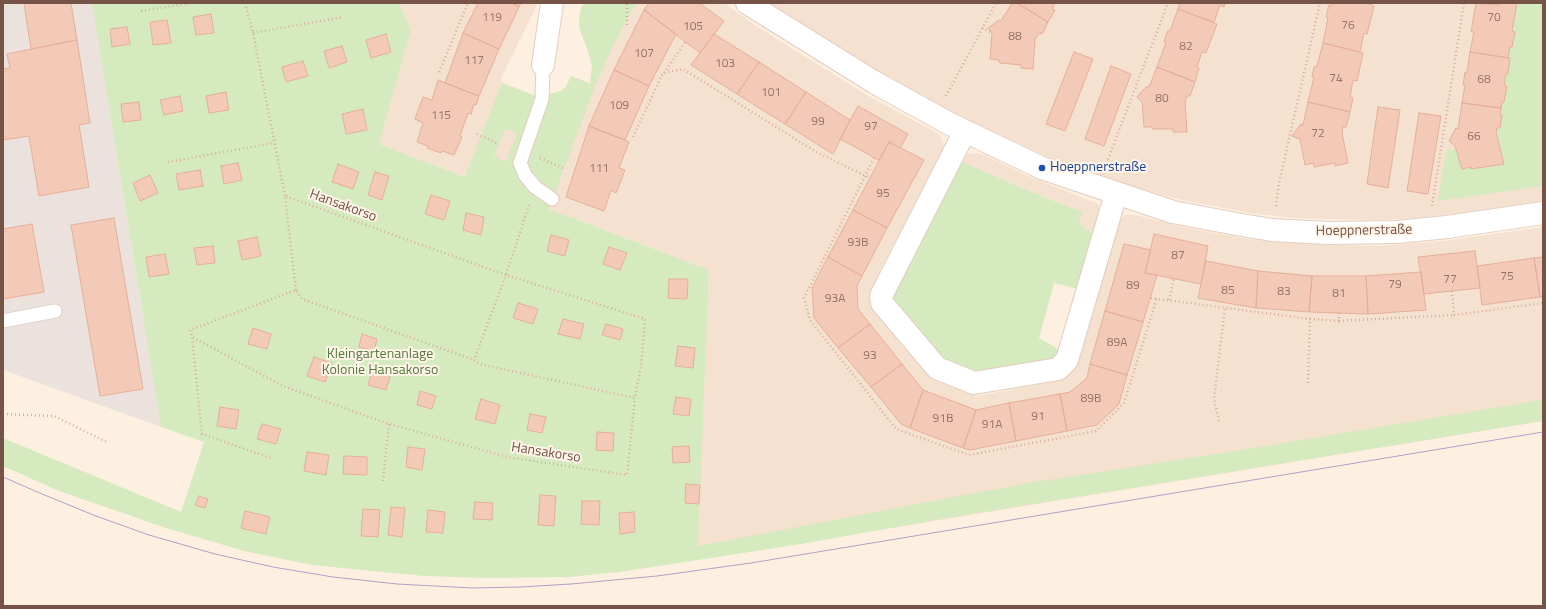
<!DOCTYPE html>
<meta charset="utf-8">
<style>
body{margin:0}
#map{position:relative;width:1546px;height:609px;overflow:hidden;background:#fdf0e1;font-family:"Titillium Web",sans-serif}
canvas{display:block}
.frame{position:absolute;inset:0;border:4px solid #755447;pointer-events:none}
</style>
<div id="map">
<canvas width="1546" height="609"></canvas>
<div class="frame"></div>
</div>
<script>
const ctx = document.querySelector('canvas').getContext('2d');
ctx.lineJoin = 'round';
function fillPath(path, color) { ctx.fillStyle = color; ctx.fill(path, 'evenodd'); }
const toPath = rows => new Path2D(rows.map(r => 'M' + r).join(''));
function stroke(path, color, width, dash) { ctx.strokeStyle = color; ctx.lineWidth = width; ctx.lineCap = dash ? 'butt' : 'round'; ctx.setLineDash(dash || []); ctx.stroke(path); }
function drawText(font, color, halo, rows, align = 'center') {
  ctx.font = font + ' "Titillium Web",sans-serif'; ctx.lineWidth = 4; ctx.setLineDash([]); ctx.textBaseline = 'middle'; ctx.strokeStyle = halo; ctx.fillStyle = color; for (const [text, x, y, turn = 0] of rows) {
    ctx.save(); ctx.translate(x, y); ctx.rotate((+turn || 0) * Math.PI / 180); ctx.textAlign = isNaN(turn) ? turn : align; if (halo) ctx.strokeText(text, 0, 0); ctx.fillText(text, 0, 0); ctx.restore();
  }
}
const residential = toPath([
 [399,3,538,3,510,60,501,78,502,82,533,95,544,96,561,91,566,87,571,76,590,83,592,65,587,48,580,30,579,21,581,8,584,3,724,3,756,26,836,76,874,99,939,134,944,144,942,153,882,266,873,286,872,296,876,306,934,380,977,396,1061,380,1076,366,1120,219,1126,215,1135,215,1188,228,1247,239,1330,245,1380,246,1443,241,1543,227,1543,421,697,560,709,270,379,144,411,30],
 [766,3,1543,3,1543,201,1465,213,1404,219,1370,220,1294,218,1250,213,1178,199,1127,185,1086,172,1050,158,964,118,869,66],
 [973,153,982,154,1028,176,1098,204,1102,212,1095,235,1079,223,1083,212,1048,199,960,161,965,155]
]);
const industrial = toPath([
 [3,3,92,3,161,427,3,370]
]);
const green = toPath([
 [92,3,399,3,411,30,379,144,465,177,502,83,533,95,544,96,561,91,566,87,571,76,590,84,592,65,587,48,580,30,579,21,581,8,584,3,636,3,614,44,595,86,549,209,709,270,698,546,1022,484,1267,446,1543,400,1543,421,947,518,801,544,620,572,568,577,487,578,423,576,312,565,244,551,166,528,59,491,3,466,3,438,181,512,204,442,161,427],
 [505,129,517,133,506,162,494,156],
 [1517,3,1543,3,1543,186,1438,201,1446,150,1456,149,1472,169,1504,164,1496,133,1497,128,1500,128,1502,115,1500,115,1502,102,1504,102,1506,86,1504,86,1506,74,1508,74,1510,58,1508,58,1510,47,1512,47,1515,32,1512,31],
 [960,161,1048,199,1083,212,1079,223,1095,235,1078,289,1054,283,1039,338,1060,350,1058,356,1050,361,978,376,941,363,893,300,892,295]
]);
const building = toPath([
 [24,3,71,3,77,40,31,49,24,3],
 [478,3,512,3,519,7,499,49,463,33,478,3],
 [512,3,521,3,519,7,512,3],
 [649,3,699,3,724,21,700,53,644,10,649,3],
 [1012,3,1017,3,1048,22,1042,34,1040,33,1035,39,1033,69,1021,68,1021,65,1000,63,999,60,990,59,992,33,988,28,999,20,1001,21,1012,3],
 [1017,3,1055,3,1052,9,1055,10,1048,22,1017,3],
 [1180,3,1225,3,1224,7,1220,5,1214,22,1178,9,1180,3],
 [1332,3,1366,3,1374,6,1367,34,1364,33,1360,52,1323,43,1328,18,1326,17,1329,5,1331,6,1332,3],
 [1476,3,1499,5,1500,3,1517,3,1512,31,1515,32,1512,47,1510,47,1508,58,1470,52,1474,32,1471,32,1476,3],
 [1178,9,1217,24,1206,53,1202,52,1197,67,1199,68,1195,82,1157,67,1166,42,1164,41,1168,30,1170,31,1178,9],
 [644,10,676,34,649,86,614,70,644,10],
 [211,14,214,33,196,35,193,17,211,14],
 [167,20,171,43,153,45,150,22,167,20],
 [127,27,130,44,112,47,110,29,127,27],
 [463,33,499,49,479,96,445,83,463,33],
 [386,34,391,52,371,58,366,40,386,34],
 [714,34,759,62,737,94,691,65,714,34],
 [77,40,90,123,79,125,89,187,39,196,29,136,3,140,3,69,10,68,7,54,77,40],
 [1323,43,1363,53,1357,81,1353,80,1350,97,1353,98,1350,112,1308,102,1314,77,1312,77,1314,67,1317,66,1323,43],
 [342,46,347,62,329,68,324,51,342,46],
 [1074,52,1093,59,1065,131,1046,124,1074,52],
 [1470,52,1510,58,1508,74,1506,74,1504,86,1507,86,1504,102,1502,102,1501,108,1462,103,1465,85,1463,85,1465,72,1467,73,1470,52],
 [303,61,308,76,286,82,282,67,303,61],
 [759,62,806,92,785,124,737,94,759,62],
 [1111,66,1131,74,1104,146,1085,139,1111,66],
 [1157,67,1195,82,1190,96,1187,96,1185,101,1187,132,1173,132,1173,129,1153,129,1152,127,1144,127,1142,102,1137,97,1146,87,1149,87,1157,67],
 [614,70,649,86,625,140,589,126,614,70],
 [438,80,479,96,476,105,474,104,471,114,468,113,460,136,462,137,454,155,442,151,441,153,427,148,428,146,417,142,423,123,415,119,423,97,432,100,438,80],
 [226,92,229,110,209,113,206,96,226,92],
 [806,92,850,120,833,154,785,124,806,92],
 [180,96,183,111,164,115,160,100,180,96],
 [139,102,141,120,123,122,121,104,139,102],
 [1308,102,1350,112,1346,127,1343,127,1342,133,1348,163,1335,166,1335,163,1314,167,1314,163,1305,165,1300,139,1292,136,1301,124,1303,125,1308,102],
 [1462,103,1501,108,1500,115,1502,115,1500,128,1497,128,1496,133,1504,164,1471,169,1471,167,1462,169,1455,146,1449,141,1456,128,1458,129,1462,103],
 [858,106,908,134,900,148,889,142,879,160,840,139,858,106],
 [1378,107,1400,110,1388,188,1367,184,1378,107],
 [363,109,367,130,346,134,342,114,363,109],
 [1419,113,1441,116,1428,194,1407,191,1419,113],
 [589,126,629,142,619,168,625,170,616,193,611,190,604,211,566,197,589,126],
 [889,142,924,160,887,228,853,210,889,142],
 [238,163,242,180,224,184,221,166,238,163],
 [338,164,359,172,353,189,332,182,338,164],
 [200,170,203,186,179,190,176,174,200,170],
 [375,172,389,176,382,200,368,195,375,172],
 [150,175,158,193,140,201,133,183,150,175],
 [431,195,450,201,444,220,425,214,431,195],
 [853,210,887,228,862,276,828,257,853,210],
 [466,213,484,217,481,235,463,230,466,213],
 [114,218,143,389,100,396,71,225,114,218],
 [32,224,44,292,3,299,3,229,32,224],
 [1154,234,1208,246,1201,284,1145,273,1154,234],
 [551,235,569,240,565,256,547,251,551,235],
 [257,237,261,256,242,260,238,241,257,237],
 [1124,244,1151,250,1145,273,1157,275,1143,322,1105,311,1124,244],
 [213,246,215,263,197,265,194,248,213,246],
 [609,247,627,253,620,270,603,264,609,247],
 [1475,251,1480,288,1424,294,1418,257,1475,251],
 [165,254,169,274,149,277,146,257,165,254],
 [828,257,862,276,857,286,858,309,870,324,838,348,814,318,812,288,828,257],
 [1543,257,1543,297,1540,297,1534,258,1543,257],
 [1534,258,1540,297,1482,305,1477,266,1534,258],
 [1206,261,1258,271,1256,308,1198,298,1206,261],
 [1258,271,1312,276,1309,312,1256,308,1258,271],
 [1421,272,1426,310,1368,314,1366,276,1421,272],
 [1312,276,1366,276,1368,314,1309,312,1312,276],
 [669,279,688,279,687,299,668,298,669,279],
 [518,303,538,309,533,324,513,318,518,303],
 [1105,311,1143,322,1127,375,1090,364,1105,311],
 [563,319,584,324,580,339,558,334,563,319],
 [606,324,623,329,620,340,602,335,606,324],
 [870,324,902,364,871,387,838,348,870,324],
 [253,328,271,334,267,349,248,344,253,328],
 [362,334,377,339,374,351,359,347,362,334],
 [678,346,695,348,693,368,675,366,678,346],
 [314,357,332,363,325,382,307,376,314,357],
 [902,364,923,390,910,428,901,424,871,387,902,364],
 [1090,364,1127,375,1119,404,1097,425,1067,431,1060,394,1070,392,1087,378,1090,364],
 [374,365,392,370,386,390,368,385,374,365],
 [923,390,976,410,963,448,910,428,923,390],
 [420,391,436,396,432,409,417,405,420,391],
 [1060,394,1067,431,1016,441,1009,403,1060,394],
 [676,397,691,399,689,416,673,414,676,397],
 [481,399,500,405,495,424,475,419,481,399],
 [1009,403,1016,441,970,450,963,448,976,410,1009,403],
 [220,407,239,410,236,429,217,426,220,407],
 [530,414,546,417,542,433,527,430,530,414],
 [262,424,281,429,276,444,257,439,262,424],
 [597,432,614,433,613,451,596,450,597,432],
 [689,446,690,462,673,463,672,447,689,446],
 [408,447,425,449,422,470,406,467,408,447],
 [307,452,329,455,326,475,304,471,307,452],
 [344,456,367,457,367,475,343,474,344,456],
 [686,484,700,485,699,504,685,503,686,484],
 [540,495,556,496,554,526,538,525,540,495],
 [199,496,208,499,205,508,195,505,199,496],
 [582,501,600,501,599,525,581,524,582,501],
 [475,502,493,503,492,520,473,519,475,502],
 [391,507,405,508,402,537,388,535,391,507],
 [363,509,380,510,378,537,361,536,363,509],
 [428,510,445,512,443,533,426,532,428,510],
 [245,511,270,517,266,534,241,528,245,511],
 [634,512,635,532,620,534,619,513,634,512]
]);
const path = toPath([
 [245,3,253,33,285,196],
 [141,11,190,3],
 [627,25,627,3],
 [982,28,992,33],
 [253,33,343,17],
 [439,72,468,3],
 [664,73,686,41],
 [946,96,996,3],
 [477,134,499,144],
 [633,137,663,73,683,69,818,153,870,178],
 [540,158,565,169],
 [874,158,804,298,810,320,896,429,969,455,1096,431,1124,403,1157,298],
 [168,162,274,143],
 [1105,167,1168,3],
 [529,205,506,275,645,319,641,366,635,398,480,364,474,360,302,299,296,290,190,330,192,337,283,386,389,424,507,457,627,475,635,398],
 [1276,206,1279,183,1320,3],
 [1432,206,1464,3],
 [296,290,285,196,506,275,474,360],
 [1452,291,1454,315,1543,303],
 [1151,298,1310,319],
 [1169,300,1174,278],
 [1339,313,1339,321,1454,315],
 [192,338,202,434,271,458],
 [1308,383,1310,319,1339,321],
 [3,414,54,416,107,442],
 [1219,421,1214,399,1225,308],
 [383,481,389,424]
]);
const service = toPath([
 [543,65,542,99,520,163,525,175,535,187,552,199],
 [3,321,55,311]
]);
const minor = toPath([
 [747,3,874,82,950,124,1042,168,1173,212,1236,224,1272,230,1329,233,1397,232,1447,227,1543,213],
 [543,65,552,3],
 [965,131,881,296,882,303,937,368,974,383,1058,369,1067,360,1116,194]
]);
const tram = toPath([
 [3,477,42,494,96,516,149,535,215,554,273,567,333,577,397,584,472,588,521,587,571,584,657,576,751,563,1543,432]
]);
const markers = [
 [1042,168,4,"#1a4fb4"]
];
const numberNames = [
 ["119",492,18],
 ["70",1494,18],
 ["76",1348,26],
 ["105",693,27],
 ["88",1015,37],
 ["82",1186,47],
 ["107",644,54],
 ["117",474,61],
 ["103",725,64],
 ["74",1336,79],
 ["68",1484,80],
 ["101",771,93],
 ["80",1162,99],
 ["109",619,106],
 ["115",441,116],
 ["99",818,122],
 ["97",871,127],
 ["72",1318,134],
 ["66",1474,137],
 ["111",599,169],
 ["95",883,194],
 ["93B",858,243],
 ["87",1178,256],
 ["75",1507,277],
 ["77",1450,280],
 ["79",1395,285],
 ["89",1133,286],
 ["85",1228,291],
 ["83",1284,292],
 ["81",1339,294],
 ["93A",835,299],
 ["89A",1117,343],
 ["93",870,356],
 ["89B",1091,399],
 ["91",1038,417],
 ["91B",943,419],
 ["91A",992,425]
];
const transitNames = [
 ["Hoeppnerstraße",1050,168]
];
const streetNames = [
 ["Hansakorso",343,206,20],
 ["Hoeppnerstraße",1364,231,-1],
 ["Hansakorso",546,453,9]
];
const parkNames = [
 ["Kleingartenanlage",380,355],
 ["Kolonie Hansakorso",380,371]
];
fillPath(residential, '#f5e1cf');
fillPath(industrial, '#ebe2dd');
fillPath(green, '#d5eabf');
fillPath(building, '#f3cab8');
stroke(building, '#e6af98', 1);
stroke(service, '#e3cdc0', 15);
stroke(minor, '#e3cdc0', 24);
stroke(path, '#d8ad9b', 2.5, [1, 3]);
stroke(service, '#fff', 13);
stroke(minor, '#fff', 22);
stroke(tram, '#b1a0c6', 1);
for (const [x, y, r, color] of markers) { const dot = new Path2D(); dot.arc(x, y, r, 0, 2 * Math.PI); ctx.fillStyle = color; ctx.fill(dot); stroke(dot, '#fff4e8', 1.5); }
drawText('12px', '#947263', null, numberNames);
drawText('14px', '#164399', '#fff4e8', transitNames, 'left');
drawText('14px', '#755447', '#fff4e8', streetNames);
drawText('14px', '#567b3f', '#fff4e8', parkNames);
</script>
